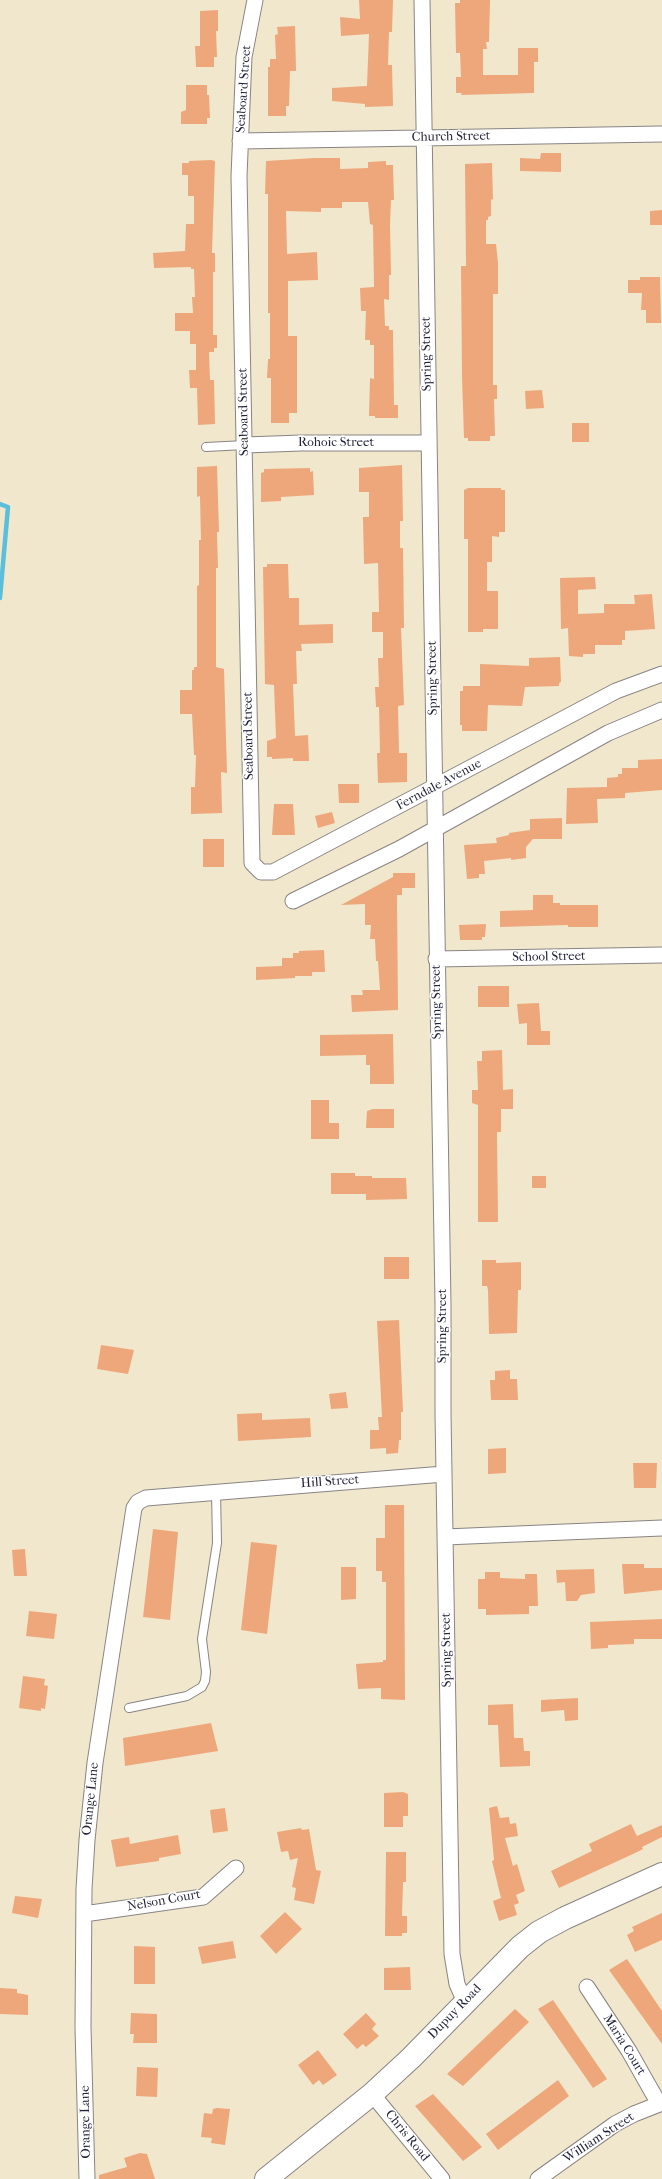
<!DOCTYPE html>
<style>
body{margin:0}
canvas{display:block;background:#f0e7cc}
</style>
<canvas width="662" height="2179"></canvas>
<script>
const ctx = document.querySelector('canvas').getContext('2d');
ctx.lineJoin = 'round';
const toPath = rows => new Path2D(rows.map(r => 'M' + r).join(''));
function stroke(path, color, width, dash) { ctx.strokeStyle = color; ctx.lineWidth = width; ctx.lineCap = dash ? 'butt' : 'round'; ctx.setLineDash(dash || []); ctx.stroke(path); }
function fillPath(path, color) { ctx.fillStyle = color; ctx.fill(path, 'evenodd'); }
function drawText(font, color, halo, rows, align = 'center') {
  ctx.font = font + ' "IM FELL French Canon",serif'; ctx.lineWidth = 3; ctx.setLineDash([]); ctx.textBaseline = 'middle'; ctx.strokeStyle = halo; ctx.fillStyle = color; for (const [text, x, y, turn = 0] of rows) {
    ctx.save(); ctx.translate(x, y); ctx.rotate((+turn || 0) * Math.PI / 180); ctx.textAlign = isNaN(turn) ? turn : align; if (halo) ctx.strokeText(text, 0, 0); ctx.fillText(text, 0, 0); ctx.restore();
  }
}
const stream = toPath([
 [0,504,8,507,0,598]
]);
const building = toPath([
 [359,0,393,0,392,32,389,32,388,65,392,65,393,106,365,107,365,104,332,101,332,88,367,86,369,34,341,36,340,17,360,19],
 [460,0,490,0,489,42,486,42,487,49,483,49,483,75,518,75,518,48,538,48,538,62,534,62,534,93,461,95,462,93,456,93,456,77,461,77,460,53,456,53,455,3,460,3],
 [218,10,218,31,216,31,217,57,214,57,214,67,196,67,195,46,200,46,200,11],
 [295,26,296,71,290,71,289,106,286,106,286,116,268,116,268,67,270,67,270,59,276,59,275,35,278,34,277,27],
 [186,85,207,85,207,95,209,95,210,118,207,118,207,124,181,124,181,112,186,110],
 [541,153,561,153,561,172,520,171,520,158,540,159],
 [315,158,340,158,340,169,368,168,368,162,386,161,386,165,393,165,394,200,391,200,390,224,391,275,389,275,389,300,384,299,385,326,389,326,389,330,393,330,394,405,398,405,398,418,375,418,375,416,369,416,370,378,374,379,374,345,370,345,370,340,365,340,366,311,361,311,360,288,374,287,373,225,370,224,368,202,342,202,342,208,321,208,321,212,286,211,287,254,317,252,318,280,288,281,288,336,297,336,297,413,289,413,289,423,271,423,271,378,267,378,268,359,270,359,270,313,268,313,268,194,265,194,266,161],
 [211,160,215,161,212,253,215,253,215,272,213,272,213,335,217,335,217,348,214,348,214,352,209,352,210,380,214,380,215,424,198,425,197,388,190,388,189,370,196,370,196,344,190,344,190,331,175,331,175,313,193,313,192,297,195,297,194,269,191,269,191,267,154,268,153,253,185,251,186,224,194,224,194,196,188,196,188,175,182,175,182,163,189,163,189,161],
 [492,163,493,200,491,199,491,216,488,217,488,220,486,220,486,244,496,244,498,263,498,294,493,294,493,385,497,385,497,399,494,399,495,436,490,436,490,441,468,441,468,438,464,438,462,376,461,266,466,266,465,164],
 [662,210,662,225,650,225,650,211],
 [640,277,660,277,661,323,646,323,646,310,641,310,642,293,628,293,628,280,640,280],
 [542,390,544,408,526,409,525,391],
 [572,423,589,423,589,442,572,442],
 [402,465,403,521,400,521,400,548,403,548,404,628,401,628,404,705,398,706,399,753,407,753,407,782,378,783,377,753,380,753,379,707,376,707,375,687,379,687,378,658,383,658,383,632,372,632,372,612,379,612,378,563,364,564,363,517,369,517,369,492,359,492,359,468],
 [217,466,219,532,217,532,218,568,216,568,216,667,224,669,227,773,221,772,222,813,191,814,191,787,195,787,196,755,194,755,192,714,180,714,180,690,192,690,192,670,194,670,194,667,197,667,197,586,199,585,199,540,201,540,200,496,197,497,197,467],
 [310,468,310,472,313,471,314,495,281,497,281,501,261,502,261,473,264,472,264,469],
 [468,488,501,488,501,490,505,490,505,532,499,532,499,537,492,536,492,562,487,562,487,591,498,591,498,629,483,629,483,632,468,632,468,539,464,539,464,490],
 [267,564,288,564,289,598,299,598,299,625,333,624,333,643,301,644,302,651,296,651,297,684,293,684,295,736,308,735,309,761,293,761,293,758,272,759,272,757,267,757,267,741,276,738,274,685,265,684,263,567,267,567],
 [595,577,596,589,578,590,578,614,604,613,604,604,635,604,634,595,652,594,655,629,625,631,625,640,622,640,622,645,595,645,595,654,583,654,583,657,569,656,568,628,561,629,560,578],
 [560,657,561,682,559,683,559,686,525,687,522,706,488,705,487,731,462,731,462,725,460,725,460,691,463,691,463,686,480,686,480,664,529,666,529,658],
 [662,759,662,790,625,793,625,798,597,799,598,823,566,824,567,788,607,787,607,778,618,777,618,774,622,774,622,768,638,768,638,760],
 [338,784,359,784,359,803,339,803],
 [274,804,293,804,295,835,272,835],
 [332,812,335,823,318,828,315,816],
 [562,818,562,839,533,839,526,847,526,858,511,860,511,858,484,861,485,874,479,874,479,878,467,879,464,845,497,843,496,838,509,835,509,833,530,830,530,819],
 [203,839,224,839,224,867,203,867],
 [393,873,415,873,415,888,402,888,402,895,397,895,398,1010,352,1012,351,995,363,995,362,990,380,990,378,961,376,961,375,939,370,939,371,925,365,925,365,904,341,905,393,877],
 [533,895,553,895,553,903,560,903,560,905,598,905,598,927,568,927,568,925,500,927,500,911,533,910],
 [486,924,485,937,482,937,482,940,460,940,459,925],
 [324,950,325,972,312,972,312,976,295,976,295,978,256,980,256,967,282,966,282,958,293,958,293,953,299,953,299,951],
 [478,986,509,986,509,1007,478,1007],
 [539,1003,541,1031,550,1031,550,1045,527,1045,527,1023,519,1024,517,1004],
 [393,1034,394,1084,370,1084,370,1065,366,1065,366,1055,320,1056,320,1035],
 [502,1050,503,1090,513,1089,513,1109,501,1109,501,1132,497,1132,498,1222,478,1222,478,1105,472,1103,472,1090,478,1090,477,1061,482,1061,482,1051],
 [311,1100,329,1100,329,1123,339,1123,339,1139,311,1139],
 [373,1109,394,1109,394,1128,366,1128,367,1111],
 [331,1173,355,1173,355,1176,372,1176,372,1178,406,1178,407,1199,366,1200,366,1194,331,1194],
 [532,1176,546,1176,546,1188,532,1188],
 [384,1257,409,1257,409,1279,384,1279],
 [482,1260,496,1260,496,1263,521,1262,521,1290,518,1290,517,1333,489,1334,488,1290,487,1286,482,1286],
 [399,1320,403,1412,401,1412,401,1440,399,1440,398,1453,386,1454,386,1448,370,1449,370,1430,379,1430,378,1417,382,1417,377,1321],
 [101,1345,134,1350,128,1374,97,1369],
 [510,1370,510,1379,517,1379,518,1400,491,1400,490,1380,495,1380,495,1371],
 [346,1392,348,1408,331,1409,329,1394],
 [262,1413,262,1420,310,1418,311,1437,238,1441,237,1414],
 [506,1448,506,1473,488,1474,488,1449],
 [633,1463,657,1463,656,1488,634,1488],
 [385,1505,404,1505,405,1700,381,1699,381,1688,358,1689,356,1664,383,1662,383,1660,386,1660,386,1582,382,1582,382,1571,376,1571,376,1538,385,1538],
 [153,1529,178,1532,170,1620,143,1617],
 [251,1542,277,1545,267,1634,241,1630],
 [25,1549,27,1576,14,1576,12,1550],
 [622,1564,644,1564,644,1568,662,1568,662,1590,624,1594],
 [341,1567,356,1567,356,1599,341,1600],
 [594,1569,595,1593,581,1595,577,1601,566,1601,565,1582,557,1583,556,1570],
 [485,1572,500,1572,500,1578,525,1579,525,1574,537,1574,538,1606,529,1606,529,1614,486,1615,486,1609,478,1609,478,1579,485,1579],
 [29,1611,57,1614,54,1639,26,1636],
 [662,1619,662,1639,634,1639,634,1644,608,1645,608,1648,591,1649,590,1622],
 [23,1676,45,1679,44,1685,48,1686,45,1709,41,1708,41,1711,19,1708],
 [578,1698,578,1720,565,1721,564,1710,541,1712,541,1700],
 [513,1704,514,1738,523,1738,524,1751,530,1751,530,1766,500,1767,498,1725,488,1725,488,1705],
 [211,1723,218,1751,125,1766,123,1738],
 [403,1792,408,1794,408,1816,403,1816,403,1827,384,1827,384,1793],
 [497,1806,500,1818,509,1817,510,1824,516,1823,518,1836,505,1838,513,1866,517,1864,525,1891,516,1895,519,1903,514,1905,517,1915,499,1921,493,1901,501,1898,492,1861,494,1860,489,1808],
 [225,1808,228,1831,213,1833,210,1810],
 [631,1824,637,1836,662,1825,662,1837,642,1847,643,1849,633,1854,559,1888,551,1871,592,1851,589,1844],
 [301,1828,302,1830,309,1829,316,1870,321,1871,314,1904,294,1900,296,1888,292,1887,298,1858,290,1860,288,1851,281,1852,277,1832],
 [178,1835,181,1854,159,1858,159,1861,116,1867,111,1840,129,1837,130,1844],
 [386,1852,406,1852,406,1882,403,1882,402,1916,407,1916,407,1933,402,1933,402,1936,385,1936],
 [15,1896,42,1899,38,1918,12,1913],
 [285,1912,302,1929,276,1954,260,1936],
 [662,1913,662,1940,635,1952,627,1935,634,1931,632,1927],
 [233,1941,236,1958,202,1964,198,1947],
 [134,1946,155,1947,155,1984,134,1984],
 [627,1959,662,2011,662,2044,609,1970],
 [410,1967,411,1990,384,1990,384,1968],
 [0,1988,17,1989,17,1993,28,1995,28,2015,0,2014],
 [553,2000,607,2079,593,2088,538,2009],
 [515,2009,529,2022,463,2086,447,2074],
 [131,2013,157,2014,157,2043,133,2043,134,2034,130,2034],
 [366,2013,376,2024,372,2029,379,2036,366,2047,363,2044,357,2049,343,2034],
 [318,2050,337,2075,323,2085,319,2080,313,2085,298,2065],
 [137,2067,158,2068,157,2097,136,2096],
 [558,2080,569,2096,498,2150,486,2134],
 [433,2094,482,2147,463,2161,415,2106],
 [217,2108,230,2109,225,2145,211,2143,212,2138,201,2137,204,2113,212,2114,213,2109],
 [140,2153,147,2154,155,2179,99,2179,99,2175,127,2167,124,2158]
]);
const lane = toPath([
 [206,447,245,445],
 [129,1708,187,1696,202,1687,205,1681,206,1672,202,1639,217,1543,216,1491]
]);
const street = toPath([
 [255,0,244,57,239,176,252,863,261,872,273,872,616,691,662,674],
 [422,0,443,1304,443,1414,452,1954,457,1984,465,2002],
 [240,141,662,134],
 [245,445,301,443,428,443],
 [293,901,399,849,608,733,662,710],
 [436,959,662,955],
 [445,1537,662,1528],
 [84,1914,203,1897,236,1868],
 [587,1987,629,2051,659,2104],
 [372,2094,442,2179],
 [87,2179,83,2027,84,1889,87,1840,95,1763,134,1508,138,1502,146,1498,444,1474],
 [538,2179,615,2124,634,2114,662,2103]
]);
const secondary = toPath([
 [266,2179,372,2094,411,2058,520,1947,539,1932,565,1918,662,1874]
]);
const streetNames = [
 ["Seaboard Street",244,89,-86],
 ["Church Street",451,137,-1],
 ["Spring Street",427,354,-91],
 ["Seaboard Street",244,412,-91],
 ["Rohoic Street",336,443],
 ["Spring Street",433,678,-91],
 ["Seaboard Street",249,736,-91],
 ["Ferndale Avenue",439,785,-28],
 ["School Street",549,957,-1],
 ["Spring Street",437,1002,-91],
 ["Spring Street",443,1326,-90],
 ["Hill Street",330,1482,-4],
 ["Spring Street",447,1650,-91],
 ["Orange Lane",91,1799,-84],
 ["Nelson Court",164,1901,-10],
 ["Dupuy Road",455,2012,-46],
 ["Maria Court",624,2045,58],
 ["Orange Lane",86,2122,-91],
 ["Chris Road",407,2136,51],
 ["William Street",599,2138,-33]
];
stroke(stream, '#5bbeda', 4.5);
fillPath(building, '#eea77b');
stroke(lane, '#898484', 10);
stroke(street, '#898484', 17);
stroke(secondary, '#898484', 24);
stroke(lane, '#fff', 8);
stroke(street, '#fff', 15);
stroke(secondary, '#fff', 22);
drawText('13px', '#22223b', '#fff', streetNames);
</script>
